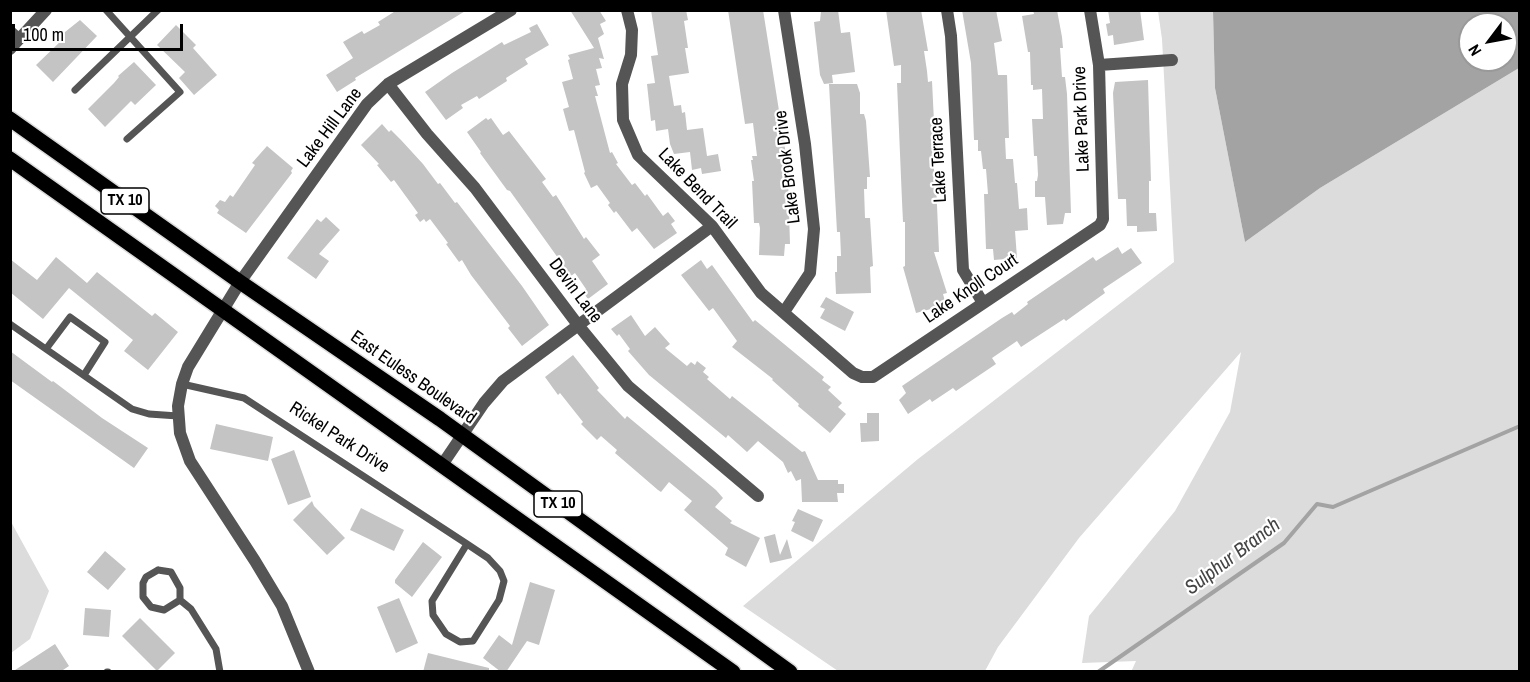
<!DOCTYPE html>
<style>
body{margin:0}
#map{position:relative;width:1530px;height:682px;overflow:hidden;background:#fff;font-family:"Archivo Narrow",sans-serif}
canvas{display:block}
.frame{position:absolute;inset:0;border:12px solid #000;pointer-events:none}
.north{position:absolute;left:1458px;top:12px;width:60px;height:60px;box-sizing:border-box;background:#fff;border:2px solid #999;border-radius:50%;rotate:238deg;font-size:16px;font-weight:700;line-height:24px;text-align:center;color:#000}
.north::after{content:'';display:block;margin:auto;width:21px;height:27px;background:#000;clip-path:polygon(50% 0,100% 100%,50% 72%,0 100%)}
.scale{position:absolute;left:12px;top:24px;width:171px;height:27px;box-sizing:border-box;border:3px solid #000;border-top:0;padding-left:8px;font-size:18px;line-height:21px;white-space:nowrap;color:#000;-webkit-text-stroke:4px #fff;paint-order:stroke}
</style>
<div id="map">
<canvas width="1530" height="682"></canvas>
<div class="frame"></div>
<div class="north">N</div>
<div class="scale">100 m</div>
</div>
<script>
const ctx = document.querySelector('canvas').getContext('2d');
ctx.lineJoin = 'round';
function fillPath(path, color) { ctx.fillStyle = color; ctx.fill(path, 'evenodd'); }
const toPath = rows => new Path2D(rows.map(r => 'M' + r).join(''));
function stroke(path, color, width, dash) { ctx.strokeStyle = color; ctx.lineWidth = width; ctx.lineCap = dash ? 'butt' : 'round'; ctx.setLineDash(dash || []); ctx.stroke(path); }
function drawText(font, color, halo, rows, align = 'center') {
  ctx.font = font + ' "Archivo Narrow",sans-serif'; ctx.lineWidth = 4.5; ctx.setLineDash([]); ctx.textBaseline = 'middle'; ctx.strokeStyle = halo; ctx.fillStyle = color; for (const [text, x, y, turn = 0] of rows) {
    ctx.save(); ctx.translate(x, y); ctx.rotate((+turn || 0) * Math.PI / 180); ctx.textAlign = isNaN(turn) ? turn : align; if (halo) ctx.strokeText(text, 0, 0); ctx.fillText(text, 0, 0); ctx.restore();
  }
}
const green = toPath([
 [1158,11,1213,11,1215,88,1245,242,1320,188,1519,68,1519,671,1131,672,1136,661,1082,663,1089,616,1175,511,1230,412,1241,352,1079,538,998,647,985,671,838,671,743,606,918,459,1174,262,1162,39],
 [10,520,49,591,30,639,11,653]
]);
const water = toPath([
 [1213,11,1519,11,1519,68,1320,188,1245,242,1215,88],
 [1470,24,1506,24,1506,60,1470,60]
]);
const stream = toPath([
 [1098,672,1284,543,1317,504,1333,507,1520,426]
]);
const building = toPath([
 [397,10,467,10,355,78,356,80,337,92,326,75,353,58,343,42,362,31,364,34,380,25,378,22],
 [570,10,599,10,606,21,600,24,604,34,598,38,604,59,599,58,602,68,596,69,600,85,595,86,598,96,595,96,610,153,612,152,618,163,616,164,632,185,635,183,645,196,647,194,663,216,668,212,675,221,671,224,677,233,654,249,637,228,632,232,616,211,614,213,608,205,610,203,597,185,591,188,584,173,585,172,574,130,569,131,563,109,569,107,562,82,573,79,568,60,570,59,568,55,594,48],
 [651,10,686,10,688,20,684,21,688,48,685,48,689,73,669,76,674,106,681,105,682,113,685,112,687,130,703,128,707,156,718,154,721,171,702,174,701,168,692,170,690,152,674,154,670,144,668,129,656,131,655,120,651,121,647,84,655,83,651,56,658,55],
 [728,10,763,10,787,161,783,162,786,179,788,179,790,244,785,244,784,256,759,255,760,228,759,223,754,223,752,181,754,181,751,160,753,160,752,156,757,156,753,123,745,124],
 [838,10,841,33,850,32,855,72,832,75,833,83,824,84,820,75,814,22,820,21,821,11],
 [886,10,921,10,928,51,924,51,927,71,928,82,932,81,936,163,934,164,934,182,936,182,939,252,934,252,947,293,943,294,946,305,916,313,903,267,905,266,905,222,903,222,902,201,897,83,901,83,901,65,894,66],
 [962,10,996,10,1002,41,994,43,998,75,1007,75,1009,138,1005,138,1006,159,1013,159,1015,183,1017,183,1019,209,1027,208,1028,230,1015,231,1017,258,994,260,993,249,986,249,984,194,988,194,986,169,983,169,981,151,978,151,978,140,974,140,971,63],
 [1033,10,1057,10,1062,37,1063,48,1060,48,1062,77,1065,77,1067,94,1071,213,1065,213,1063,224,1047,225,1045,197,1035,197,1035,181,1037,181,1038,175,1037,156,1034,156,1032,119,1043,119,1042,89,1033,90,1033,85,1031,85,1030,52,1028,52,1022,16,1034,14],
 [1108,10,1140,10,1144,40,1114,45,1113,35,1108,36,1106,24,1110,23],
 [80,20,97,36,53,82,36,65,63,39,61,37,65,32],
 [537,24,549,45,525,59,528,64,506,78,507,81,479,99,477,96,461,105,463,108,446,120,425,92,452,73,502,42,504,45,531,32,529,28],
 [176,25,196,45,193,48,217,75,194,95,179,78,185,72,157,45],
 [134,62,156,85,135,105,131,101,105,127,88,109,114,83,119,77,118,76],
 [1148,80,1151,181,1149,181,1149,213,1156,213,1157,231,1137,232,1137,226,1127,226,1126,199,1118,199,1113,93,1115,82],
 [829,84,857,84,860,93,860,114,864,114,866,121,870,177,867,177,867,189,864,189,865,218,870,218,873,266,870,267,871,293,836,294,835,272,837,272,837,256,841,256,840,232,837,232],
 [486,118,488,120,491,118,503,135,509,131,546,179,542,182,553,197,556,195,584,239,586,237,600,255,592,261,608,284,588,299,582,291,586,289,575,273,571,276,510,191,507,190,480,153,481,152,467,132],
 [382,124,389,132,391,130,401,140,423,164,438,184,440,183,455,203,457,202,522,286,549,325,522,346,508,328,510,326,471,275,462,260,459,262,446,244,448,243,430,219,426,222,424,219,420,222,415,215,418,213,394,180,391,182,377,165,379,164,361,145],
 [267,146,293,168,291,171,292,173,246,233,217,213,219,210,215,206,220,200,225,202,230,195,233,197,255,165,252,163],
 [326,217,340,230,319,254,329,261,316,279,287,258,317,219,321,222],
 [1118,247,1122,254,1131,248,1142,263,1103,289,1105,293,1066,321,1064,319,1021,347,1017,341,992,358,996,364,956,391,953,388,932,402,930,399,908,414,899,400,906,393,902,386,1002,318,1012,312,1014,315,1028,304,1027,302,1093,257,1096,261],
 [56,257,87,283,97,272,152,316,155,313,178,332,148,370,124,351,133,340,69,288,43,319,10,292,10,259,37,280],
 [701,260,707,269,712,265,753,322,755,320,824,377,822,380,831,387,828,390,842,403,838,407,846,414,830,433,798,406,799,404,772,380,773,379,732,347,737,341,713,308,709,311,681,275],
 [826,297,854,312,845,331,820,318,825,309,820,307],
 [631,315,645,336,655,327,670,344,665,348,687,366,691,362,695,365,697,361,706,368,703,372,709,377,707,379,730,399,732,396,802,452,805,451,818,480,838,480,838,484,844,484,844,493,837,493,838,502,802,502,801,479,796,481,791,471,788,473,783,462,758,441,747,452,728,435,726,438,649,375,628,351,630,349,619,334,617,336,611,329],
 [10,351,52,382,53,381,102,418,148,448,134,468,10,380],
 [573,355,599,388,597,390,625,419,627,416,716,490,723,498,715,507,732,521,730,523,760,538,746,567,725,555,728,548,684,510,692,501,669,482,661,492,658,490,615,453,617,450,601,436,597,440,581,424,583,422,560,393,558,395,545,377],
 [867,413,879,413,879,441,861,442,860,423,867,423],
 [216,424,273,437,268,461,210,449],
 [294,450,311,497,288,505,271,459],
 [312,501,314,506,345,538,327,555,293,520],
 [361,508,404,530,394,551,350,530],
 [798,509,823,520,813,542,791,531,795,522,792,521],
 [775,534,780,555,787,539,792,558,770,563,764,537],
 [423,542,442,557,412,597,395,583,395,580],
 [105,551,126,569,108,590,87,572],
 [530,582,555,590,539,645,527,641,506,672,501,672,483,658,499,635,512,645],
 [399,598,418,643,396,653,377,607],
 [85,608,111,610,109,637,83,635],
 [140,618,175,653,157,671,122,636],
 [55,644,69,666,60,672,12,672],
 [428,653,489,668,489,672,423,672]
]);
const service = toPath([
 [106,10,180,92,127,139],
 [10,28,21,38],
 [75,90,158,10],
 [10,324,132,409,149,414,178,416],
 [46,349,70,317,105,342,84,375],
 [182,384,244,398,467,544,488,558,500,571,504,581,499,600,473,641,460,642,446,634,433,615,432,601,467,544],
 [158,570,171,572,180,588,180,600,164,610,151,607,143,597,143,583,146,577,158,570],
 [180,600,191,609,216,649,220,672],
 [107,672,108,672]
]);
const minor = toPath([
 [627,10,632,30,631,55,622,84,623,120,638,155,712,226,761,293,853,373,862,377,873,377,1100,225,1103,219,1099,65,1090,10],
 [784,10,805,144,814,229,810,273,784,312],
 [947,10,951,36,963,270,983,303],
 [10,49,46,10],
 [1099,65,1172,60],
 [388,84,427,134,475,188,578,325,628,386,758,496],
 [240,282,367,104,388,84,511,10],
 [442,465,484,403,503,381,712,226]
]);
const tertiary = toPath([
 [240,282,188,367,182,384,178,406,180,433,190,461,255,561,282,606,309,672]
]);
const primary = toPath([
 [10,119,240,282,440,419,790,672],
 [10,159,733,672]
]);
const shields = [
 [125,201,48],
 [558,504,48]
];
const shieldNames = [
 ["TX 10",125,201],
 ["TX 10",558,504]
];
const streetNames = [
 ["Lake Park Drive",1082,119,-92],
 ["Lake Hill Lane",330,128,-53],
 ["Lake Terrace",939,160,-93],
 ["Lake Brook Drive",788,167,-97],
 ["Lake Bend Trail",697,189,46],
 ["Lake Knoll Court",971,289,-34],
 ["Devin Lane",575,291,53],
 ["East Euless Boulevard",413,378,35],
 ["Rickel Park Drive",339,438,33]
];
const waterNames = [
 ["Sulphur Branch",1233,557,-37]
];
fillPath(green, '#dcdcdc');
fillPath(water, '#a3a3a3');
stroke(stream, '#a3a3a3', 4);
fillPath(building, '#c4c4c4');
stroke(primary, '#dbdbdb', 18);
stroke(service, '#555', 7);
stroke(minor, '#555', 12);
stroke(tertiary, '#555', 12);
stroke(primary, '#000', 15);
for (const [x, y, w] of shields) { const box = new Path2D(); box.roundRect(x - w / 2, y - 13, w, 26, 4.5); ctx.fillStyle = '#fff'; ctx.fill(box); stroke(box, '#000', 1.5); }
drawText('bold 16px', '#000', null, shieldNames);
drawText('18px', '#000', '#fff', streetNames);
drawText('italic 20px', '#444', '#fff', waterNames);
</script>
